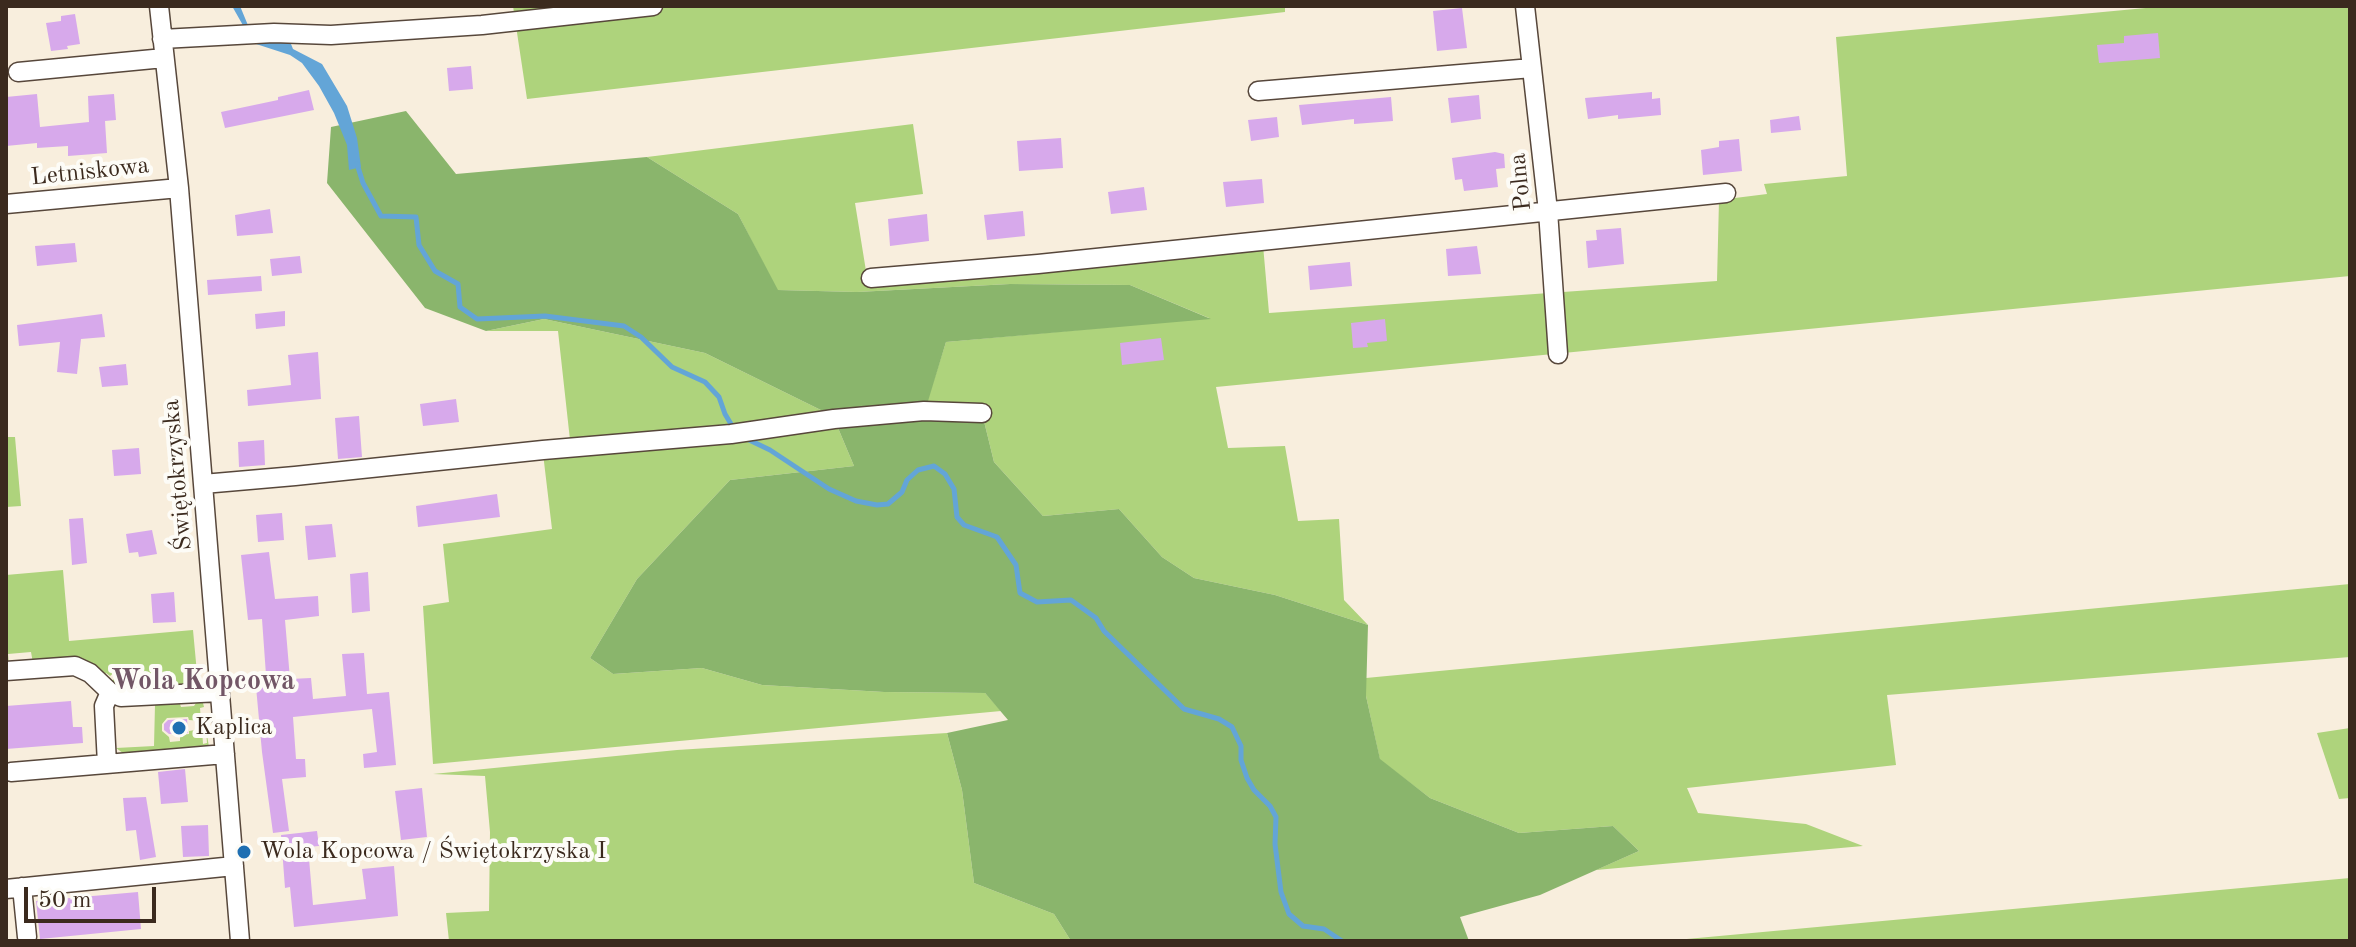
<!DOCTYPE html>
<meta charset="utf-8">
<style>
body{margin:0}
#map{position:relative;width:2356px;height:947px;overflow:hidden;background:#f8eedd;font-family:"Old Standard TT",serif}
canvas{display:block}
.frame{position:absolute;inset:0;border:8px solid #3b2a1e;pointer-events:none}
.scale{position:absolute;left:24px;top:887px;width:132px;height:36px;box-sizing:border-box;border:4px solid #3b2a1e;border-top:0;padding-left:10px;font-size:24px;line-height:28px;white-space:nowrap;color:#3b2a1e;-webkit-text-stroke:6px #fdfcf7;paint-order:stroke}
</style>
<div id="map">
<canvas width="2356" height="947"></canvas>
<div class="frame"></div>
<div class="scale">50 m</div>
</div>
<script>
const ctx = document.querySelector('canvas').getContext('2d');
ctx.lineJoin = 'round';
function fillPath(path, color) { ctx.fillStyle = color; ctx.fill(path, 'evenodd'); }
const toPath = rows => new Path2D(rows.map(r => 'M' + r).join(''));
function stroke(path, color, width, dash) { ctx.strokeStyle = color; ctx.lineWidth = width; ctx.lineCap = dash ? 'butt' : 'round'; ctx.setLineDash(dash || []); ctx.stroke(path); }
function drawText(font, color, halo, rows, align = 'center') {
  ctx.font = font + ' "Old Standard TT",serif'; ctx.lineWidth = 8; ctx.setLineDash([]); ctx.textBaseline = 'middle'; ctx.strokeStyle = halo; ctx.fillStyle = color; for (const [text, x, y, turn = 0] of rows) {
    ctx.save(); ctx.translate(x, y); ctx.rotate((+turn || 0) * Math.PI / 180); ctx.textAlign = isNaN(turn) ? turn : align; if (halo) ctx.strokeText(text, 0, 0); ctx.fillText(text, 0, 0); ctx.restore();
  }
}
const green = toPath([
 [513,6,1285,6,1285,12,527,99],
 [2167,6,2350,6,2350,276,1216,387,1228,448,1285,446,1298,521,1339,519,1344,600,1368,625,1275,595,1194,578,1162,557,1119,509,1043,516,994,462,982,413,924,411,946,342,1209,318,1130,285,1010,284,857,292,777,290,738,214,647,157,913,124,923,194,855,203,866,271,1263,245,1269,313,1717,281,1719,200,1767,194,1764,184,1847,176,1836,37],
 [544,319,705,353,833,416,854,466,730,480,637,579,590,658,613,674,702,668,762,685,884,692,985,693,1001,711,433,764,423,606,449,602,443,544,552,529,542,445,570,440,558,331,486,331],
 [6,437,15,437,21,506,6,507],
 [63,570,69,641,193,630,198,684,171,685,170,671,166,671,167,689,128,692,111,682,119,674,132,673,129,669,116,671,110,676,106,673,103,676,33,663,31,652,8,654,9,665,6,665,6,575],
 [2350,584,2350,657,1887,695,1896,765,1687,788,1698,813,1806,824,1863,846,1596,870,1639,851,1613,826,1519,833,1430,798,1380,760,1366,696,1366,678],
 [196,703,203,703,204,707,200,708,201,721,189,720,188,717,167,718,162,724,162,731,169,737,170,742,180,741,180,735,189,734,189,731,202,729,203,744,207,743,206,729,209,747,127,756,116,748,154,746,155,705,180,704,181,707,194,706],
 [2350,728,2350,798,2339,799,2317,733],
 [947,733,962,790,974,883,1054,914,1071,941,449,941,446,913,489,911,490,832,485,776,433,774,677,750],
 [2350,878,2350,941,1665,941]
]);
const forest = toPath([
 [406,111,456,174,647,157,738,214,778,290,857,292,1010,284,1130,285,1211,319,946,342,925,411,982,413,994,462,1043,516,1119,509,1162,557,1194,578,1275,595,1368,625,1366,696,1380,759,1430,798,1519,833,1613,826,1639,851,1540,895,1460,917,1469,941,1071,941,1054,914,974,883,962,790,947,733,1008,720,985,693,884,692,762,685,702,668,613,674,590,658,637,579,730,480,854,466,833,416,705,353,544,319,486,331,425,308,327,183,331,127]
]);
const water = toPath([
 [232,6,240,6,252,35,287,41,291,44,293,49,322,64,347,106,357,138,361,167,349,170,347,145,334,113,319,86,302,63,290,55,253,43]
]);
const stream = toPath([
 [357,164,363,183,381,216,416,217,419,245,435,271,458,284,460,307,477,319,545,316,624,326,641,337,672,367,705,382,719,397,725,414,734,429],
 [745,438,770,450,829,489,856,501,877,505,888,504,902,492,907,480,918,470,934,466,945,474,954,489,957,517,964,525,997,537,1016,565,1020,593,1037,602,1071,600,1096,618,1104,631,1184,709,1219,719,1232,727,1241,746,1241,760,1247,778,1254,790,1270,806,1276,817,1275,844,1281,892,1289,914,1303,926,1324,929,1342,941]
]);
const building = toPath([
 [1462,8,1467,48,1437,51,1433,11],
 [75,14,80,44,67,46,68,49,51,51,46,23,61,21,61,16],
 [2158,33,2160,58,2099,63,2097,45,2124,43,2124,36],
 [471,66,473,89,449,91,447,68],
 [309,90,314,110,225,128,221,112,278,100,278,97],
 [1652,92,1652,99,1660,98,1661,115,1618,119,1618,115,1588,119,1585,98],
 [37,94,40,127,89,122,88,96,114,94,116,120,105,121,107,153,68,156,68,146,37,148,37,143,6,146,6,97],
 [1479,95,1481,119,1451,123,1448,98],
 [1391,97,1393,121,1354,124,1354,119,1302,125,1299,105],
 [1799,116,1801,130,1771,133,1770,120],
 [1277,117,1279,137,1251,141,1248,120],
 [1061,138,1063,168,1019,171,1017,141],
 [1739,139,1742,171,1703,175,1701,150,1719,147,1719,141],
 [1495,152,1504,154,1505,168,1496,169,1498,187,1464,191,1462,179,1455,180,1452,158],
 [1262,179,1264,203,1226,207,1223,182],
 [1144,187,1147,210,1111,214,1108,192],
 [270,209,273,233,237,236,235,215],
 [1023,211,1025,236,987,240,984,215],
 [927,214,929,241,890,246,888,219],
 [1621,228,1624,264,1588,268,1586,241,1597,240,1596,230],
 [75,243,77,262,37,266,35,246],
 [1477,246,1481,274,1448,276,1446,249],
 [300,256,302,273,272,276,270,259],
 [1350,262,1352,286,1310,290,1308,266],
 [261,276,262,291,208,295,207,280],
 [285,311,285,326,256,329,255,314],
 [102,314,105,337,81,339,77,374,57,372,60,342,19,346,17,325],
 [1385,319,1387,341,1367,343,1368,347,1353,348,1351,323],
 [1161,338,1164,360,1122,365,1120,343],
 [318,352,321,399,248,406,247,390,291,385,288,355],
 [126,364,128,385,102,387,99,367],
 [456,399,459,422,423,426,420,404],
 [359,416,362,457,338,459,335,418],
 [264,440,265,465,239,467,238,442],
 [139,448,141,474,114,476,112,450],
 [497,494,500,517,418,527,416,506],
 [282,513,284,540,258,542,256,515],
 [83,518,87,563,72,565,69,519],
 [332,524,336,557,308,560,305,526],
 [152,530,157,554,139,557,138,552,129,553,126,534],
 [269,552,275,599,318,596,319,616,285,620,290,679,311,678,313,699,346,696,342,654,364,653,367,694,389,692,396,765,364,768,363,754,377,752,372,709,293,717,296,759,305,759,306,777,282,779,289,831,273,833,262,752,255,676,266,675,262,619,248,620,241,555],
 [368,572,370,611,352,613,350,574],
 [174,592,176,622,153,623,151,594],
 [71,701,73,727,82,727,83,743,6,749,6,706],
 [187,719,188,733,169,734,164,730,164,724,168,720],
 [185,769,188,802,161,804,158,772],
 [422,788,427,837,401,840,395,791],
 [146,797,156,857,140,860,136,830,126,831,123,798],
 [208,825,209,856,183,857,181,826],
 [317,831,319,846,308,847,313,905,366,899,362,869,394,866,398,916,294,927,290,887,285,888,281,835],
 [138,892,141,929,40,939,36,901]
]);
const minor = toPath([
 [159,6,179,188,240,941],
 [1525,6,1548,211,1558,354],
 [162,39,274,33,331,35,482,25,653,6],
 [18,72,164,58],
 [1258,91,1532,68],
 [6,204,179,188],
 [871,278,1038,264,1726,193],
 [203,484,295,476,543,450,731,434,834,419,924,411,982,413],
 [6,671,75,666,90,673,110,692,121,697,220,692],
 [107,764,104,706,110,692],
 [11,772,225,754],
 [22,887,27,937],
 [6,889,234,866]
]);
const markers = [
 [179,728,8,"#1f6fb2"],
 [244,852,8,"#1f6fb2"]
];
const streetNames = [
 ["Letniskowa",90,172,-6],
 ["Polna",1521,182,-96],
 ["Świętokrzyska",178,475,-95]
];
const poiNames = [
 ["Kaplica",195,728],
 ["Wola Kopcowa / Świętokrzyska I",260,852]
];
const quarterNames = [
 ["Wola Kopcowa",203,682]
];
fillPath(green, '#aed37c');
fillPath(forest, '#8ab56c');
fillPath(water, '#63a5d7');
stroke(stream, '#63a5d7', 5);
fillPath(building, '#d7a9eb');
stroke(minor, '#57473b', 21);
stroke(minor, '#fff', 18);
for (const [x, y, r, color] of markers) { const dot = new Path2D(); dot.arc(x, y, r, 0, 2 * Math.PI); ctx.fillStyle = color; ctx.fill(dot); stroke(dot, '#fdfcf7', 3); }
drawText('24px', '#3b2a1e', '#fdfcf7', streetNames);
drawText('24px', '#3b2a1e', '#fdfcf7', poiNames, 'left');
drawText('bold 28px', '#725666', '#fdfcf7', quarterNames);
</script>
